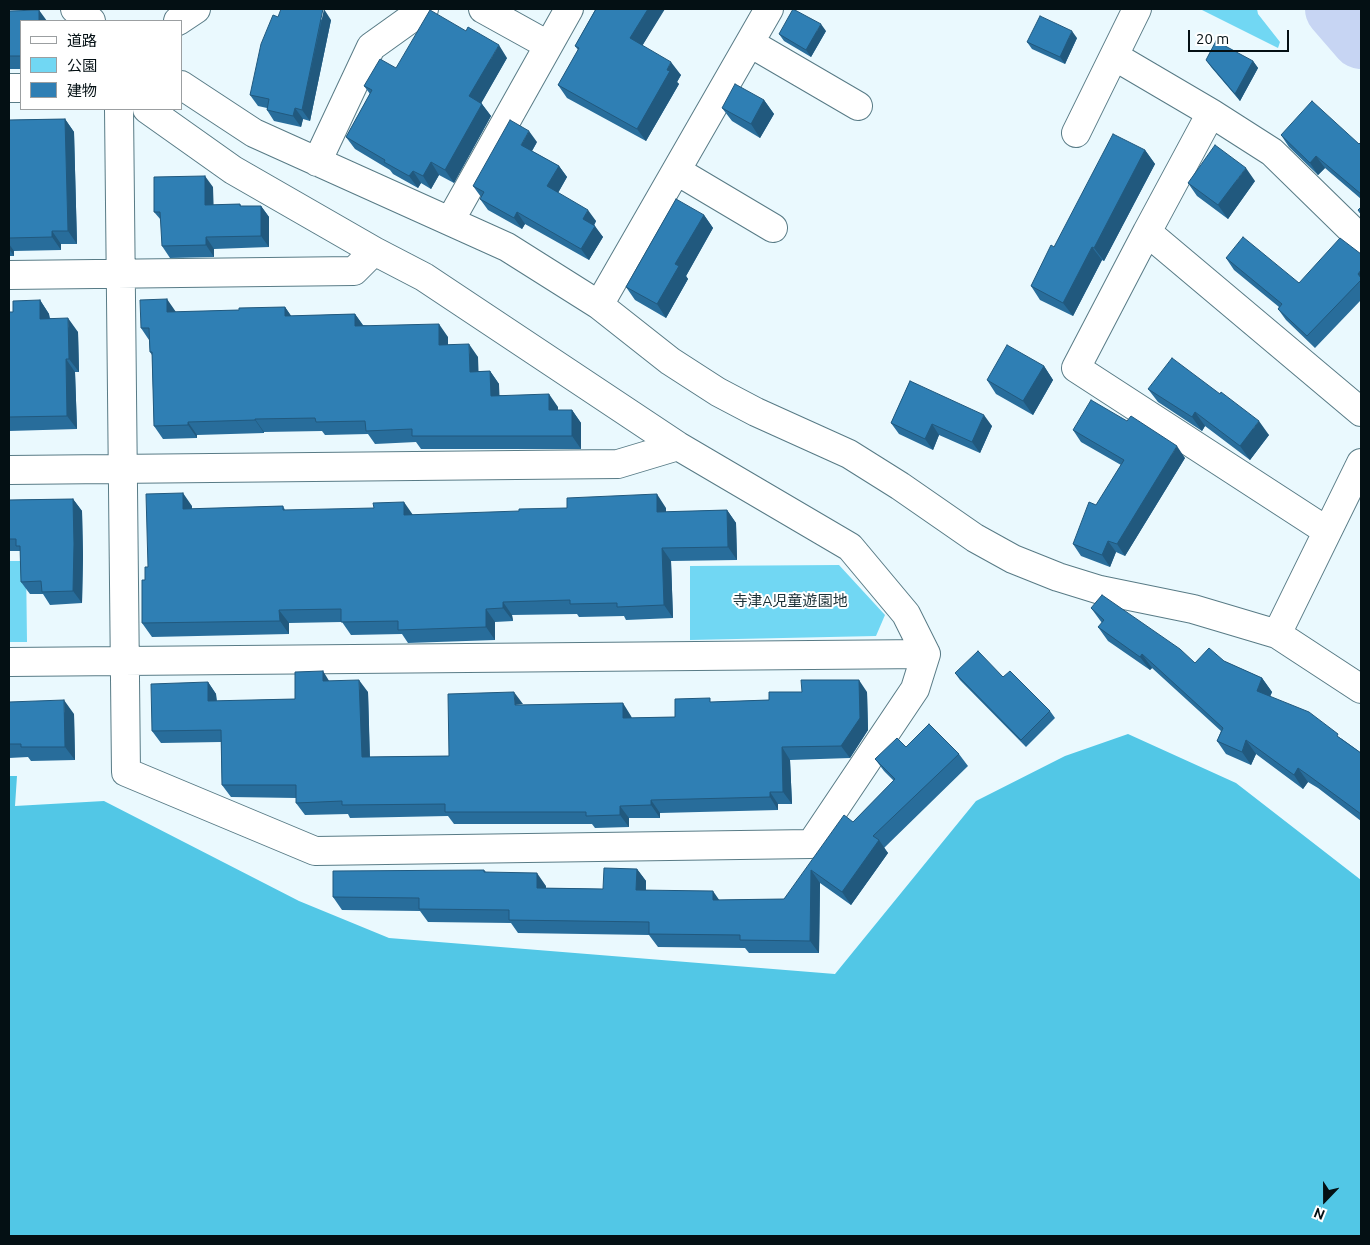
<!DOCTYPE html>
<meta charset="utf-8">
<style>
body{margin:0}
#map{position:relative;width:1370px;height:1245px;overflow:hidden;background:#eaf9fe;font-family:Ubuntu,"Noto Sans JP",sans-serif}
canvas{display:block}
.frame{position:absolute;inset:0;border:10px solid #041014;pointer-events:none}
.legend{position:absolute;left:20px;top:20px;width:162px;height:90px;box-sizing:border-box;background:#fff;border:1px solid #9b9fa1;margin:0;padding:6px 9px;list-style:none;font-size:15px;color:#041014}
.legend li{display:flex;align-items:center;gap:10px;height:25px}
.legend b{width:25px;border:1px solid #9b9fa1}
.north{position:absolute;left:1300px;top:1175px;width:50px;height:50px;-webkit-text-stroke:4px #fff;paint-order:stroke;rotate:202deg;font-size:14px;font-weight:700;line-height:20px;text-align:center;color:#041014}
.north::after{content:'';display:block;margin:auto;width:18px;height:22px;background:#041014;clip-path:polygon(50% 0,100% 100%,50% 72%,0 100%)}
.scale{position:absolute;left:1188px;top:30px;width:101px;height:22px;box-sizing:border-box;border:2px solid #041014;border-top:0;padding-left:6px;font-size:15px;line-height:18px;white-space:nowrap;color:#041014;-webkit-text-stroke:4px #fff;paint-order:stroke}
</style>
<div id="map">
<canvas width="1370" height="1245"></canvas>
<div class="frame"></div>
<ul class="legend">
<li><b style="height:6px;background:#fff"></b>道路</li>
<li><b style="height:14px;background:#71d7f3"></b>公園</li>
<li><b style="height:14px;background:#2f7fb4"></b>建物</li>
</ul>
<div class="north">N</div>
<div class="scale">20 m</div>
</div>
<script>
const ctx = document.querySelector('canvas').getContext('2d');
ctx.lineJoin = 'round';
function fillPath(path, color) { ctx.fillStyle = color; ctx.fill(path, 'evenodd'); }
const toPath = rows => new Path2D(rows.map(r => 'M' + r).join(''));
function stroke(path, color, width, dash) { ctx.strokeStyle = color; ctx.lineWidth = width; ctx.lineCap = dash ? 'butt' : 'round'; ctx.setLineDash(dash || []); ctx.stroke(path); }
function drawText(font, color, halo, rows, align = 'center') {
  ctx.font = font + ' Ubuntu,"Noto Sans JP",sans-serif'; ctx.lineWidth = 4; ctx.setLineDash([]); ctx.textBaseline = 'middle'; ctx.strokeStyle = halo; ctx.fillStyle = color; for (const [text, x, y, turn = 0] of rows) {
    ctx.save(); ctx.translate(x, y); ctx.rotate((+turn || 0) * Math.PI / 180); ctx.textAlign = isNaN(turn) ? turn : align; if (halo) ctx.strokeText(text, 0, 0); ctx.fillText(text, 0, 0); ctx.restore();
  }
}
const green = toPath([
 [1200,9,1257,9,1258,14,1280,42,1278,48],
 [9,561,26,561,27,642,9,642],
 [839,565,885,615,876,636,690,640,690,566]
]);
const forest = toPath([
 [1128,734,1236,783,1361,880,1361,1236,9,1236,9,776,17,776,15,806,104,801,299,901,389,938,835,974,976,801,1065,756]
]);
const river = toPath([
 [1335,9,1361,39]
]);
const minor = toPath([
 [75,9,91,21],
 [483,9,548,45],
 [178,21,196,9],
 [750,43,858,106],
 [1114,56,1211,113,1272,152,1361,239],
 [181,85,254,133,507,247,599,305,670,361,718,392,756,412,849,454,900,486,975,538,1013,559,1058,577,1100,590,1193,609,1277,634,1361,689],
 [9,88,21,88],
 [119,109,126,772,315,851,811,844,915,689,926,654,906,614,850,547,678,446,424,277,374,251,233,170,147,109],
 [1076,133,1137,9],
 [317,162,371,47,424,9],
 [677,171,773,228],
 [450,221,569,9],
 [1147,232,1211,113],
 [9,275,354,271,374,251],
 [599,305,769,9],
 [9,470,618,464,678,446],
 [1327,531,1076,368,1147,232,1361,412],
 [1277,634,1361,463],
 [9,662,926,654]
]);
const wall = toPath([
 [594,9,664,9,642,46,681,75,677,82,679,84,646,141,567,98,558,85,578,50,575,46,595,10],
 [9,11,21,21,21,69,9,69],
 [278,17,331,20,310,121,303,119,301,127,274,121,267,110,267,108,258,106,250,95],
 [826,31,811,57,784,41,779,34],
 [1077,38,1065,64,1032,49,1027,42],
 [507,58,481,103,491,116,454,183,439,175,431,189,421,183,418,188,393,174,390,170,355,149,346,137,370,94,364,86,396,68],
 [1206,60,1253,61,1258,68,1240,101,1211,67],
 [764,100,774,114,760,138,732,121,722,108],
 [65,119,74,132,77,244,61,244,61,250,14,251,14,256,9,256,9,120],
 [1281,135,1359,144,1361,142,1361,199,1325,168,1318,175,1289,147],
 [537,142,532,151,559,166,567,177,558,193,596,221,594,226,603,237,589,260,525,224,522,229,488,210,480,199,481,197,473,186],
 [1145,150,1155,164,1104,261,1102,260,1073,316,1040,300,1031,286,1054,247],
 [1255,181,1228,219,1197,196,1188,183],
 [213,187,213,205,240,204,241,206,261,206,269,217,269,247,214,249,214,257,170,258,162,246,161,220,154,212],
 [704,215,713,228,686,276,688,279,666,318,635,300,626,287],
 [1361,254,1361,300,1315,348,1286,320,1278,309,1279,307,1234,270,1226,258,1299,283],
 [40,300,49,314,50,318,78,332,79,372,75,372,77,429,9,431,9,312,13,312],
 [285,307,291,316,355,314,363,325,448,337,448,345,478,357,478,371,490,371,499,384,499,395,558,407,558,410,572,410,581,423,581,449,421,449,416,442,375,444,368,434,325,435,322,431,264,432,264,433,197,435,197,438,163,439,154,426,152,355,150,352,149,340,141,328,176,312,239,310],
 [1044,366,1053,380,1033,415,996,394,987,380],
 [910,381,992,426,980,453,939,435,933,450,899,434,891,423],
 [1148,389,1269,435,1250,460,1205,426,1202,431,1158,402],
 [1073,430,1185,458,1125,556,1116,552,1110,567,1081,556,1073,544,1121,465,1081,442],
 [73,499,82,511,83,556,82,603,50,605,43,594,30,594,21,582,20,552,20,551,9,551,9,500],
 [192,506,192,509,283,506,285,510,412,515,666,508,666,512,727,510,736,523,737,560,671,561,673,618,626,620,624,616,579,617,577,614,512,615,513,621,495,622,495,640,408,643,402,634,351,635,342,622,289,623,289,634,152,637,142,623,145,580,148,567],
 [1091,608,1195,663,1224,661,1262,678,1272,692,1270,697,1342,739,1361,753,1361,821,1318,788,1308,782,1303,789,1256,754,1251,765,1226,754,1217,741,1221,731,1152,668,1150,670,1108,641,1098,627,1102,623],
 [955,673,1003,677,1050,711,1055,718,1026,747,960,680],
 [329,681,368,692,370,757,449,756,523,705,631,716,632,718,675,717,713,702,769,700,867,692,868,730,850,758,790,760,792,804,778,804,778,810,660,813,660,818,629,818,629,827,595,828,592,824,454,824,448,816,350,818,348,814,305,815,296,803,296,798,231,797,222,785,221,742,161,743,152,731,208,682,216,694,217,701,295,699],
 [9,702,74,714,75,760,31,761,28,757,9,758],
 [906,747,959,754,968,766,884,848,888,853,851,905,820,883,819,953,749,953,745,948,658,947,649,935,518,933,511,923,428,922,420,911,342,910,333,897,484,870,486,872,546,886,546,888,603,889,637,869,646,881,646,890,720,900,784,899,853,822,894,781,884,771,875,759]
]);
const shadedWall = toPath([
 [324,9,331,20,310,121,302,110],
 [648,9,665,9,639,51,630,38],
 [39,10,47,21,39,21],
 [821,24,826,31,811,57,806,50],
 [1072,31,1077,38,1065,64,1060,57],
 [499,45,507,58,478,109,469,96],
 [1253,61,1258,68,1240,101,1235,94],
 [671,62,681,75,677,82,679,84,646,141,637,129],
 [764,100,774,114,760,138,751,124],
 [482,104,491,116,454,183,445,170],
 [295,108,303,119,301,127,293,116],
 [65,119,74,132,77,244,68,231],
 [529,131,537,142,529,156,521,145],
 [1145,150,1155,164,1104,261,1094,248],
 [1316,156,1325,168,1318,175,1310,163],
 [431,162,439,175,431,189,423,176],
 [559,166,567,177,555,198,547,186],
 [1246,168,1255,181,1228,219,1218,205],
 [413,171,421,183,418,188,409,176],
 [205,176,213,187,214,217,205,205],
 [261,206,269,217,269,247,261,236],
 [588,210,596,221,591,230,583,219],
 [517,212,525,224,522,229,514,218],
 [704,215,713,228,686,276,688,279,666,318,657,304,675,264],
 [595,226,603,237,589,260,581,249],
 [52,231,61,244,61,250,52,237],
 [206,237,214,249,214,257,206,245],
 [9,244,14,251,14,256,9,249],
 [1092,247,1102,260,1073,316,1063,303],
 [1361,270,1361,279,1358,274],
 [167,299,176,312,167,312],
 [40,300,49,314,50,332,40,319],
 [285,307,294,320,285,316],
 [355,314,364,327,355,326],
 [68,318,78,332,79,372,69,359],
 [439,324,448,337,448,358,439,345],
 [469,344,478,357,479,384,470,372],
 [66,359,75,372,77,429,67,416],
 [1044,366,1053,380,1033,415,1023,401],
 [490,371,499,384,500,408,491,396],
 [549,394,558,407,558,423,549,410],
 [572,410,581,423,581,449,572,436],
 [1195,412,1205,426,1202,431,1192,417],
 [984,415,992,426,980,453,972,442],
 [255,419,264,432,264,433,255,420],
 [1259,421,1269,435,1250,460,1240,446],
 [188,422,197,435,197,438,188,425],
 [932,424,939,435,933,450,925,439],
 [1177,446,1185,458,1125,556,1117,544],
 [183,493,192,506,192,522,183,509],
 [657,494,666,508,666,525,657,512],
 [73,499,82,511,83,556,82,603,73,591],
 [404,502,413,515,404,515],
 [727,510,736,523,737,560,728,547],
 [1108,541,1116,552,1110,567,1102,555],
 [662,548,671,561,673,618,664,605],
 [503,602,512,615,513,621,503,608],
 [486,609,495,622,495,640,486,627],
 [279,610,289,623,289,634,280,621],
 [1142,654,1152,668,1150,670,1140,657],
 [323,671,331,684,323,681],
 [1262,678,1272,692,1266,705,1257,691],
 [359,680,368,692,370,770,362,757],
 [859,680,867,692,868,730,850,758,841,746],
 [208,682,216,694,217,714,208,701],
 [514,692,523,704,515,705],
 [64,700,74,714,75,760,65,747],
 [623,703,631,716,632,730,623,718],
 [1246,740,1256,754,1251,765,1242,752],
 [782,747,790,760,792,804,783,792],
 [1298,768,1308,782,1303,789,1294,775],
 [770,792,778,804,778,810,770,797],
 [651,800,660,813,660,818,651,805],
 [620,806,629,818,629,827,620,815],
 [879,840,888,853,851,905,842,892],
 [637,869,646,881,645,903,636,890],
 [811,870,820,883,819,953,810,941],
 [537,873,546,886,546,901,537,888],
 [713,891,722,904,713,900]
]);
const building = toPath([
 [281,9,323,9,302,110,295,108,293,116,267,110,269,99,250,95,261,44,273,15,278,17,281,9],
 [596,9,648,9,630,38,671,62,667,70,670,71,637,129,558,85,579,48,575,46,596,9],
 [793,9,821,24,806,50,779,34,793,9],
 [39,10,39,21,21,21,21,56,9,56,9,11,39,10],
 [430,10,466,31,468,27,499,45,469,96,482,104,445,170,431,162,423,176,413,171,409,176,384,162,385,160,346,137,372,90,364,86,380,59,396,68,430,10],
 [1040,16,1072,31,1060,57,1027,42,1040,16],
 [1216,41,1253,61,1235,94,1206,60,1216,41],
 [735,84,764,100,751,124,722,108,735,84],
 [1312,101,1359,144,1361,142,1361,194,1316,156,1310,163,1281,135,1312,101],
 [65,119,68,231,52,231,52,237,9,238,9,120,65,119],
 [510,120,529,131,521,145,559,166,547,186,588,210,583,219,595,226,581,249,517,212,514,218,480,199,484,192,473,186,510,120],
 [1113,134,1145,150,1094,248,1092,247,1063,303,1031,286,1051,245,1054,247,1113,134],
 [1215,145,1246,168,1218,205,1188,183,1215,145],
 [205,176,205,205,240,204,240,206,261,206,261,236,206,237,206,245,162,246,160,212,154,212,154,177,205,176],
 [676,199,704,215,675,264,679,266,657,304,626,287,676,199],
 [1361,207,1361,214,1358,210,1361,207],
 [1243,237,1299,283,1340,238,1361,254,1361,270,1358,274,1361,278,1361,280,1307,336,1278,309,1282,304,1226,258,1243,237],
 [167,299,167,312,239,310,239,308,285,307,285,316,355,314,355,326,439,324,439,345,469,344,470,372,490,371,491,396,549,394,549,410,572,410,572,436,412,436,412,429,366,431,365,421,316,422,315,418,255,419,255,420,188,422,188,425,154,426,152,352,150,352,149,328,141,328,140,300,167,299],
 [40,300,40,319,68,318,69,359,66,359,67,416,9,417,9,312,13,312,13,301,40,300],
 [1007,345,1044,366,1023,401,987,380,1007,345],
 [1172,358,1220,394,1221,392,1259,421,1240,446,1195,412,1192,417,1148,389,1172,358],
 [910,381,984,415,972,442,932,424,925,439,891,423,910,381],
 [1091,400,1127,421,1131,416,1177,446,1117,544,1108,541,1102,555,1073,544,1089,502,1096,505,1124,460,1073,430,1091,400],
 [183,493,183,509,283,506,283,510,374,508,373,503,404,502,404,515,519,511,519,509,567,508,567,498,657,494,657,512,727,510,728,547,662,548,664,605,617,607,617,603,570,604,570,600,503,602,503,608,486,609,486,627,398,630,398,621,341,622,341,609,279,610,280,621,142,623,142,580,145,580,145,567,148,567,146,494,183,493],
 [73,499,74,544,73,591,42,592,41,581,21,582,20,546,16,546,16,539,9,539,9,500,73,499],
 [1102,595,1180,649,1195,663,1209,648,1224,661,1262,678,1257,691,1309,712,1338,734,1337,736,1361,753,1361,814,1308,775,1298,768,1294,775,1246,740,1242,752,1217,741,1223,728,1142,654,1140,657,1098,627,1104,620,1091,608,1102,595],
 [978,651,1003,677,1010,671,1050,711,1021,740,955,673,978,651],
 [323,671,323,681,359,680,362,757,449,756,448,694,514,692,515,705,623,703,623,718,675,717,675,699,710,698,710,702,769,700,769,692,802,692,801,680,859,680,860,718,841,746,782,747,783,792,770,792,770,797,651,800,651,805,620,806,620,815,586,816,586,812,445,812,445,804,342,805,342,801,296,803,296,785,222,785,221,730,152,731,151,684,208,682,208,701,295,699,295,672,323,671],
 [64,700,65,747,21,747,21,744,9,744,9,702,64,700],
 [929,724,959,754,873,836,879,840,842,892,811,870,810,941,740,940,740,935,649,934,649,922,509,920,509,910,419,909,419,898,333,897,333,871,484,870,484,872,537,873,537,888,603,889,604,868,637,869,636,890,713,891,713,900,784,899,844,815,853,822,895,779,875,759,897,738,906,747,929,724]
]);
const parkNames = [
 ["寺津A児童遊園地",790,601]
];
fillPath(green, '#71d7f3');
fillPath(forest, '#52c7e6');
stroke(river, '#c7d5f3', 60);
stroke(minor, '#587b86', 30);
stroke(minor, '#fff', 28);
fillPath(wall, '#286d9b');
fillPath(shadedWall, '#21597e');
fillPath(building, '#2f7fb4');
stroke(building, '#21597e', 1);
drawText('15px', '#1d3238', '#fff', parkNames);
</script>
